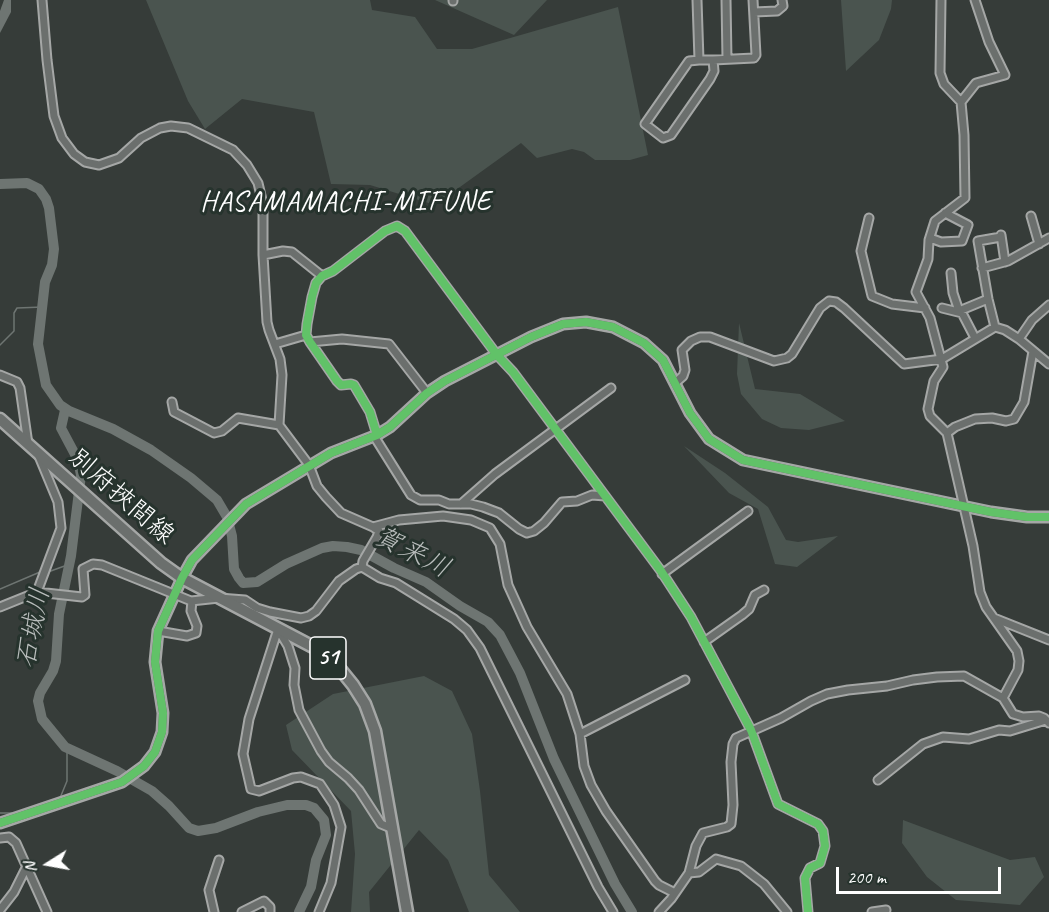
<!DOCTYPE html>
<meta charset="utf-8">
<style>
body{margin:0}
#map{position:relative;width:1049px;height:912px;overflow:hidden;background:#363c39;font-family:Caveat,sans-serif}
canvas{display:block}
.north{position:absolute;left:18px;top:834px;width:60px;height:60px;-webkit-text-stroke:4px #26332d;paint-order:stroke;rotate:259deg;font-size:16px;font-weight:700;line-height:24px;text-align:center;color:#fff}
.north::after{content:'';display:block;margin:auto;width:21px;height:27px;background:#fff;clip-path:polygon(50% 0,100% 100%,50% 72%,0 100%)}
.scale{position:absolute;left:836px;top:867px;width:165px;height:27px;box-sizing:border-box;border:3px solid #fff;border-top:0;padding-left:8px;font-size:18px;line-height:21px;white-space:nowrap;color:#fff;-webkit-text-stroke:4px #26332d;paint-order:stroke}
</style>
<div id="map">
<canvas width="1049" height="912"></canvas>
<div class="north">N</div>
<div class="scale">200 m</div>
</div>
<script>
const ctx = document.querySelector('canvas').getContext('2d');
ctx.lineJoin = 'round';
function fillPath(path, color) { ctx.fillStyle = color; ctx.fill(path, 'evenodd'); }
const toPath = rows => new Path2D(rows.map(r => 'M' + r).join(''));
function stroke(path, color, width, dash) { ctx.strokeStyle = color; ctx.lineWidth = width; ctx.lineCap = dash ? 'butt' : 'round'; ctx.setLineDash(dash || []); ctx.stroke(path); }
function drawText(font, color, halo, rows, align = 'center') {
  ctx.font = font + ' Caveat,"Klee One",sans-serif'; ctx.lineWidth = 6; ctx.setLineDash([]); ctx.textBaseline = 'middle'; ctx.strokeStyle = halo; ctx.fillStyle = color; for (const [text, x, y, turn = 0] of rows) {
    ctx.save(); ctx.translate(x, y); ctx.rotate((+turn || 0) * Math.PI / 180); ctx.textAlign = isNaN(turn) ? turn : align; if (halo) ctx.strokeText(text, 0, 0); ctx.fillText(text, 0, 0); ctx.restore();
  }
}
const green = toPath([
 [146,0,370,0,372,10,415,17,437,49,472,49,618,7,648,155,630,160,595,160,584,152,572,149,537,158,521,143,435,205,370,185,331,184,314,112,242,99,205,129,188,101],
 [435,0,547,0,514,35],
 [841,0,892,0,891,9,879,40,846,71],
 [739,323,755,389,800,394,845,421,809,430,781,428,762,419,741,394,737,374],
 [684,446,725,473,768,507,786,540,798,542,838,536,797,567,775,564,758,509,729,493],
 [424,676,452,691,472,734,480,791,489,875,520,912,469,912,448,860,419,830,369,892,370,912,351,912,355,854,351,811,292,750,286,725,333,694],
 [903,820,1010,860,1035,857,1044,877,1020,905,956,900,927,877,902,843]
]);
const water = toPath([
 [4,0,11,0,11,12,0,33,0,11]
]);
const stream = toPath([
 [0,345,14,331,14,313,17,308,43,307],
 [48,572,70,564],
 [0,589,40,572],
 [60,798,67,781,67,749],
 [0,813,17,813],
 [40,814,49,811]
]);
const river = toPath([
 [0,184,27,183,39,189,46,199,49,208,54,249,52,265,45,282,38,344,46,385,60,405,69,411,113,429,151,450,191,478,217,500,227,517,232,536,234,569,239,578,243,583,257,582,286,564,322,548,333,546,347,547,361,550,394,568,426,582,460,606,488,622,500,635,520,673,554,759,615,884,632,912],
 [65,410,61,428,78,460,81,475,71,556,59,614,56,661,53,671,40,693,38,701,42,719,65,747,117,771,152,791,169,806,189,828,198,831,216,828,258,812,287,805,306,805,314,808,324,820,326,835,316,860,311,887,299,912]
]);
const minor = toPath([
 [42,0,47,60,54,116,62,138,74,154,85,162,99,165,119,158,141,138,160,128,171,126,188,128,233,150,247,165,258,183,263,204,263,255,267,322,269,330,280,359,282,375,279,425,309,465,317,486,326,497,341,513,373,527,379,531,377,537,363,561,362,567],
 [697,0,699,60,713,60,754,58,756,55,753,0],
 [726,0,727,59],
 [941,0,940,73,944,84,961,102,964,135,965,198,935,221,929,240,928,259,916,292,930,318,943,367,934,381,928,409,930,416,947,433,973,546,980,592,986,607,1017,651,1019,661,1018,670,1003,698],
 [453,1,453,0],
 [754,12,777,11,783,6,782,0],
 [699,60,689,61,645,124,663,138,671,135,710,79,714,71,713,60],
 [961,102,976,83,1005,75,989,42,975,0],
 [1031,216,1039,244],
 [869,218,861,251,872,296,892,304,925,308],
 [1001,235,1005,262],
 [930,238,941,242,962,241,968,225,945,213],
 [263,255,283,251,292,252,322,276],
 [982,268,1008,261,1049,238],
 [951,273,953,293,959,311,988,299],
 [942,308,962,313,975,338],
 [995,327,988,299,978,241,1001,237],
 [1019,339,1032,320,1049,305],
 [310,342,342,339,389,344,427,393],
 [275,344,306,335],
 [0,375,17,382,20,388,28,444],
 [675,383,683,376,685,370,682,350,691,341,700,337,710,337,774,361,787,358,792,354,820,308,829,301,836,302,844,308,904,364,942,359,995,327,1005,330,1019,339,1049,364],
 [172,402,174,412,214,433,222,431,238,418,279,425],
 [947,433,955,427,975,419,992,418,1006,421,1014,419,1024,402,1033,351],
 [377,435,370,412,354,385,351,384,341,385,337,381,310,342,306,335,307,324,312,297,316,283,322,276,333,271,385,231,397,226,405,231,497,355,513,372,661,571,691,617,751,730,778,804,818,824,823,831,825,846,820,863,810,868,805,878,808,912],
 [374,436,411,495,420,500,439,500,449,504,471,504,483,507,499,513,519,529,527,533,534,531,544,523,562,502,577,501,592,495,605,496],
 [461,504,495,474,611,388],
 [373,527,399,520,443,516,471,520,490,528,500,544,508,585,518,607,527,627,567,694,580,734,584,766,591,785,606,811,655,881,659,885,675,893],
 [662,574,748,511],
 [37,592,61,528,58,502,38,454],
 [0,607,37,592,82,597,85,595,83,569,93,564,102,565,191,601,219,598,245,600,257,608,270,612,301,618,309,616,316,611,339,581,356,569,362,567,380,578,396,583,454,619,467,630,480,648,598,887,613,912],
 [994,618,1049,640],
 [278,629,249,719,243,754,251,789,259,791,293,778,301,777,320,784,334,805,341,827,331,883,319,912],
 [158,631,187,636,196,633,197,626,191,611,192,601],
 [279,631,288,646,295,668,294,685,299,710,321,751,329,762,348,778,359,790,381,824,393,829],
 [704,642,742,615,749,609,755,595,764,590],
 [580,734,685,680],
 [878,780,923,744,943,737,969,739,999,730,1010,731,1046,720],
 [0,838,9,837,16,843,47,912],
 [689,873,699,872,716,859,741,866,764,884,787,912],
 [0,910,14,892,27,866],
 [214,912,209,890,219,860],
 [242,912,264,901,270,907,270,912],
 [659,912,671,899,689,873,696,846,703,833,727,827,731,824,733,805,731,762,733,744,736,738,781,718,811,701,827,694,848,690,887,686,913,680,937,677,964,676,1003,698,1013,714,1023,717,1039,716,1044,718,1049,723],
 [872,912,886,910]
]);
const tertiary = toPath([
 [0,823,122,782,144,766,155,752,162,732,163,713,155,662,158,631,182,578,192,560,246,504,331,453,377,435,390,427,427,393,445,381,531,337,563,324,586,322,613,327,644,343,663,360,690,413,709,439,743,460,991,512,1027,517,1049,517]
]);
const primary = toPath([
 [0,419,161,563,182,578,317,649,336,664,353,685,365,704,375,731,407,912]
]);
const cycleway = toPath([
 [377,435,370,412,354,385,351,384,341,385,337,381,310,342,306,335,307,324,312,297,316,283,322,276,333,271,385,231,397,226,405,231,497,355,513,372,661,571,691,617,751,730,778,804,818,824,823,831,825,846,820,863,810,868,805,878,808,912],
 [0,823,122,782,144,766,155,752,162,732,163,713,155,662,158,631,182,578,192,560,246,504,331,453,377,435,390,427,427,393,445,381,531,337,563,324,586,322,613,327,644,343,663,360,690,413,709,439,743,460,991,512,1027,517,1049,517]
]);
const shields = [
 [328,658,36]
];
const shieldNames = [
 ["51",328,658]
];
const streetNames = [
 ["別府挾間線",121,497,41]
];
const waterNames = [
 ["賀来川",412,553,27],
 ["石城川",34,628,-79]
];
const quarterNames = [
 ["HASAMAMACHI-MIFUNE",346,203]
];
fillPath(green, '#4a544f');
fillPath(water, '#6e7572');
stroke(stream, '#6e7572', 1.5);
stroke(river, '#6e7572', 10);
stroke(minor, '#a5a7a6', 11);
stroke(tertiary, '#a5a7a6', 13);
stroke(primary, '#a5a7a6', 15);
stroke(minor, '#6b6f6d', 7);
stroke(tertiary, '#6b6f6d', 8);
stroke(primary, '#6b6f6d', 10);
stroke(cycleway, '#61c268', 8);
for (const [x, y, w] of shields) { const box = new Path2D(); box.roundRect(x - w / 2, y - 21, w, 42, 4.5); ctx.fillStyle = '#26332d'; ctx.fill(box); stroke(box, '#fff', 1.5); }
drawText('bold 24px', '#fff', null, shieldNames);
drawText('26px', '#fff', '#26332d', streetNames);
drawText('italic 27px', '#b9bdbc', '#26332d', waterNames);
ctx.letterSpacing = '1.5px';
drawText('28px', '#fff', '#26332d', quarterNames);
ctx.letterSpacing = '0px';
</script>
